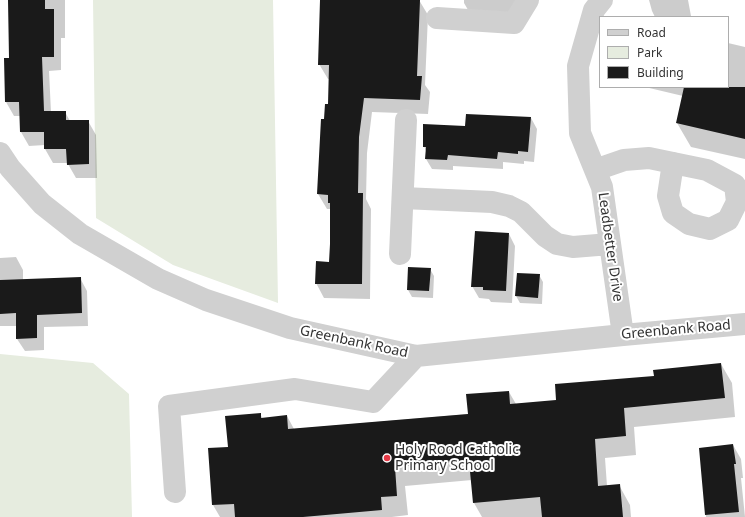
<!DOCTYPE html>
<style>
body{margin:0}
#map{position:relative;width:745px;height:517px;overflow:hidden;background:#fff;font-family:"Noto Sans",sans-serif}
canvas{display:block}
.legend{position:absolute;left:599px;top:16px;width:130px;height:72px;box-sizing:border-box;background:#fff;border:1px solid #adadad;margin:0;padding:5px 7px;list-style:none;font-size:12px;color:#333}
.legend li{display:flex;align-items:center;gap:8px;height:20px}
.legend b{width:20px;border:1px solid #adadad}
</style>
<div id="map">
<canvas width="745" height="517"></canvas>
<ul class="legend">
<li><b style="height:5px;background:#d0d0d0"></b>Road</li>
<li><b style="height:11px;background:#e6ecdf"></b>Park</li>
<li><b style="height:11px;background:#1a1a1a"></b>Building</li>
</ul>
</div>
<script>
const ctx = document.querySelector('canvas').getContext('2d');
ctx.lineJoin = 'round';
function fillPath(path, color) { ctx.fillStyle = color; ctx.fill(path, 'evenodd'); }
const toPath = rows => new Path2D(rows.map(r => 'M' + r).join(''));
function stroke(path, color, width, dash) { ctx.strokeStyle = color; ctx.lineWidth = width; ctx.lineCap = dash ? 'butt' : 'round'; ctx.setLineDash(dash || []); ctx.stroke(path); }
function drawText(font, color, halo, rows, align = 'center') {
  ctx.font = font + ' "Noto Sans",sans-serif'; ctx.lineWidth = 4; ctx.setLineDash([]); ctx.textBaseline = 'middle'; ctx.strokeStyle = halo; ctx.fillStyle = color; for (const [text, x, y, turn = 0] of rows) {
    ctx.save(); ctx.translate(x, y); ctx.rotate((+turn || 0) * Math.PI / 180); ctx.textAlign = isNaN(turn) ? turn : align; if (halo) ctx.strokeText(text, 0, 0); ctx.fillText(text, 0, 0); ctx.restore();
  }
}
const green = toPath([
 [93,0,273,0,278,303,173,265,96,218],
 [0,354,93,363,129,394,132,517,0,517]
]);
const shadow = toPath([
 [9,0,65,0,65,38,61,38,61,70,49,71,51,112,65,112,70,121,88,121,96,135,97,178,76,178,68,164,68,163,53,163,45,149,45,145,29,146,21,132,20,116,14,116,6,102,5,59,10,59],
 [321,0,419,0,428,15,425,85,430,92,428,114,372,112,367,153,366,199,371,209,370,299,324,298,316,283,330,263,331,209,327,209,318,194,325,121,329,105,330,79,328,79,319,64],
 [464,0,523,0,522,29,478,27,464,3],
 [649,0,688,0,691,16,655,17,652,11],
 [728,43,745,47,745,159,691,147,677,123,683,96,645,87,728,87],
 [531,118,537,129,534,162,524,161,524,164,503,162,503,169,453,166,453,170,432,169,426,159,426,151,424,146,466,127],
 [509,234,515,246,512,303,491,302,489,299,479,298,472,286],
 [16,257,23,270,23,280,80,278,87,291,88,326,44,327,44,350,25,351,17,339,17,326,0,326,0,258],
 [430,269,434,276,433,298,412,297,408,290],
 [539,275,543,282,542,304,520,303,516,296],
 [721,364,732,383,735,417,634,427,636,455,605,458,607,486,619,485,630,505,631,517,482,517,474,503,472,480,405,486,408,515,392,517,220,517,213,505,209,449,229,448,260,414,263,419,287,416,294,429,469,414,509,392,516,404,557,401,655,377],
 [733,445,741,459,743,478,741,478,745,517,706,517,700,448]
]);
const building = toPath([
 [8,0,45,0,45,9,54,9,54,57,42,57,44,111,66,111,66,120,89,120,89,164,67,165,66,149,44,149,44,132,20,132,19,102,5,102,4,58,9,58],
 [320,0,420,0,417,76,422,76,420,100,364,98,359,137,358,193,363,193,362,284,315,284,316,261,329,262,330,244,330,203,328,203,328,195,317,194,321,119,324,119,325,104,328,104,329,65,318,65],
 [684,87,745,87,745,139,676,123],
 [466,114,531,117,528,152,518,151,518,154,498,152,497,159,448,155,447,160,425,159,426,147,423,147,423,124,465,126],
 [475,231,509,233,506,291,483,290,483,287,471,287],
 [408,267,431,268,429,291,407,290],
 [517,273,540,274,538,298,515,296],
 [81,277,82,313,37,315,37,338,16,339,16,313,0,314,0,280],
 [721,363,725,398,624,408,626,436,595,439,598,486,620,484,623,517,542,517,540,497,473,503,469,461,395,467,397,496,381,497,382,510,303,517,235,517,234,504,212,505,208,448,228,447,225,416,261,413,261,418,287,415,288,429,468,414,466,394,509,391,510,404,556,400,555,384,654,376,653,370],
 [733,444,736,464,734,464,739,512,705,515,699,448]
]);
const minor = toPath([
 [602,0,594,10,578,66,580,133,602,187,623,335],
 [437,18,514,23,528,0],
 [0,153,10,168,42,204,80,234,158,279,206,300,290,328,416,356,623,335,745,324],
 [595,170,624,160,649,158,673,163,707,170,735,185,737,202,728,220,710,229,689,224,673,213,668,196,673,163],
 [403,198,492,202,509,206,521,212,545,236,557,244,573,247,610,244],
 [400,254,406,120],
 [175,492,169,406,295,389,373,402,416,356]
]);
const markers = [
 [387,458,4,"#e63946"]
];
const streetNames = [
 ["Leadbetter Drive",610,247,82],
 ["Greenbank Road",676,330,-5],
 ["Greenbank Road",354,342,12]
];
const poiNames = [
 ["Holy Rood Catholic",395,450],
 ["Primary School",395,466]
];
fillPath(green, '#e6ecdf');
fillPath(shadow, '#0003');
fillPath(building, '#1a1a1a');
stroke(minor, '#d0d0d0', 22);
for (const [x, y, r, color] of markers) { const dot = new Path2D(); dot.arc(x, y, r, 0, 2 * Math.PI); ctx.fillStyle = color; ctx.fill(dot); stroke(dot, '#fff', 1.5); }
drawText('14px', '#333', '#fff', streetNames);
drawText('14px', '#333', '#fff', poiNames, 'left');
</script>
